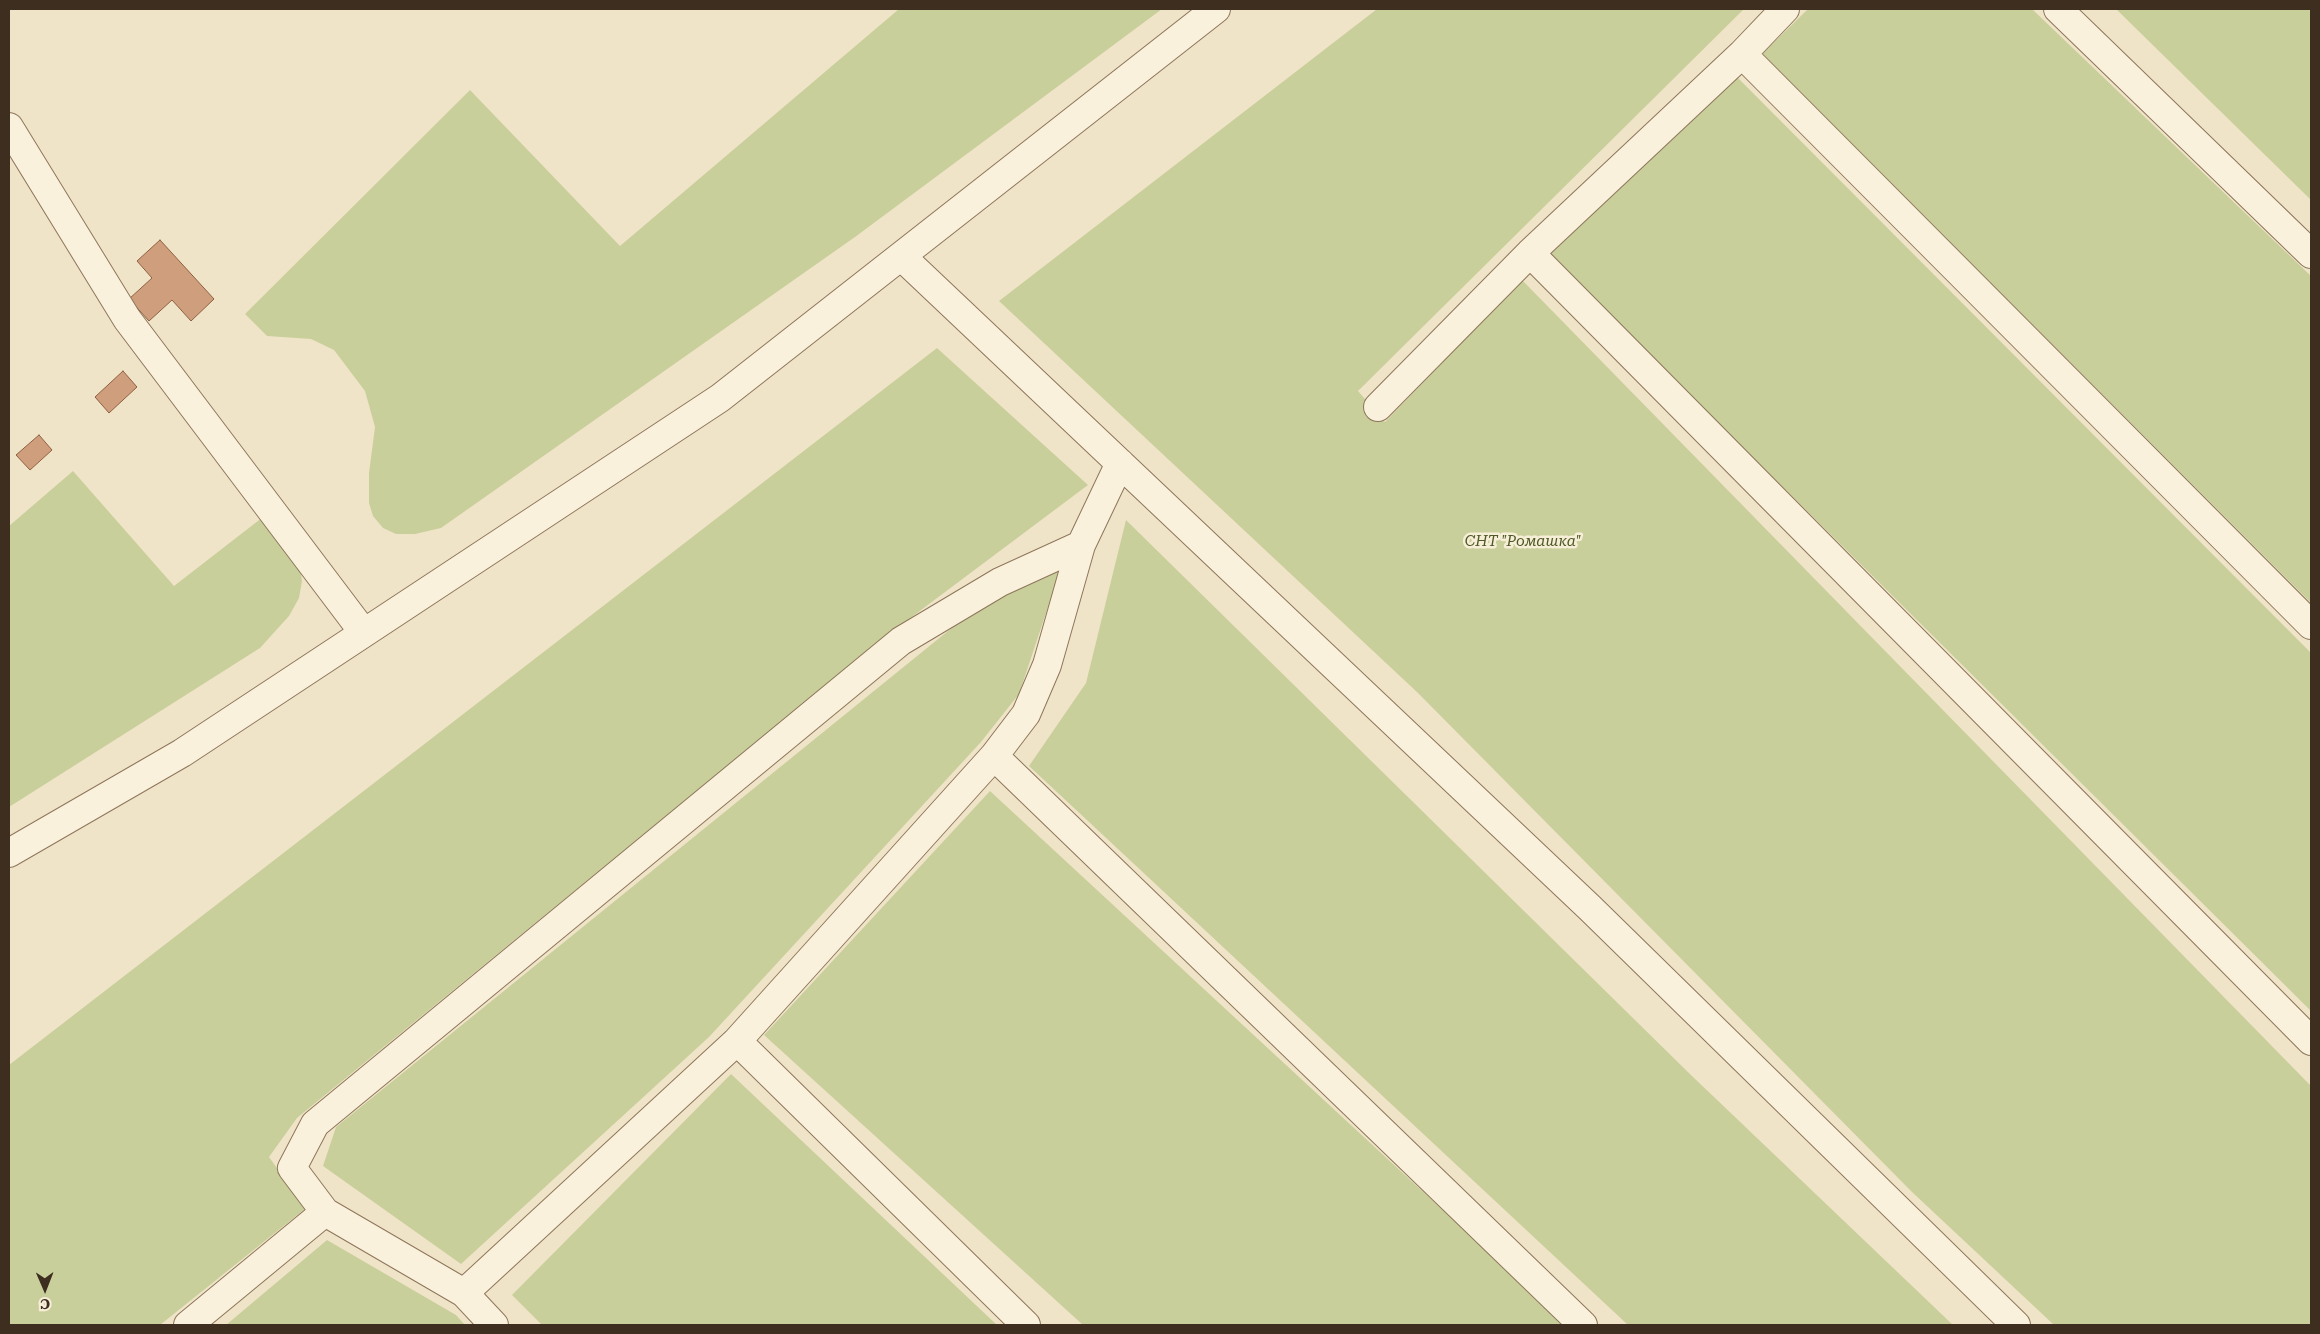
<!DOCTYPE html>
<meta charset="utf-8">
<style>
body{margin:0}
#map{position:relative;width:2320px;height:1334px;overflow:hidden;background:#f0e4c8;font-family:"Roboto Serif",serif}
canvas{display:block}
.frame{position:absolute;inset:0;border:10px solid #3d2e20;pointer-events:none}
.north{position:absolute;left:20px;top:1264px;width:50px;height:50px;-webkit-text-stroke:4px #f7eed8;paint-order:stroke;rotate:179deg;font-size:14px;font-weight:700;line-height:20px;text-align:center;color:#3d2e20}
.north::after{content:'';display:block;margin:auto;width:18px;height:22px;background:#3d2e20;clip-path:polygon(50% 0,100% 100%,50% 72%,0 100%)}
</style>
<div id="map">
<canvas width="2320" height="1334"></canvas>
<div class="frame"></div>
<div class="north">С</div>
</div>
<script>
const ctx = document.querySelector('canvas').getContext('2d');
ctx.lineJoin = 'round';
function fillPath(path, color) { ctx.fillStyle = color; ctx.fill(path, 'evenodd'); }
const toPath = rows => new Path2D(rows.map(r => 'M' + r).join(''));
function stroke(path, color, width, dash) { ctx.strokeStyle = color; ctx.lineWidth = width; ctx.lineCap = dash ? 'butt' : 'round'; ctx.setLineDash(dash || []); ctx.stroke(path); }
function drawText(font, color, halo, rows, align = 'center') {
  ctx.font = font + ' "Roboto Serif",serif'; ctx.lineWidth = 5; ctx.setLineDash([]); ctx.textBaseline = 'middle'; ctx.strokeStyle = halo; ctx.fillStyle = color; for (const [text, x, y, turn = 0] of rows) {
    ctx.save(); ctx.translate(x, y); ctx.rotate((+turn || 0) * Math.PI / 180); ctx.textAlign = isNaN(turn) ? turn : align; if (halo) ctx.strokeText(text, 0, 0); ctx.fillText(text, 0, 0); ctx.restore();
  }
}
const green = toPath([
 [899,9,1162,9,855,237,441,528,415,534,396,534,383,528,373,516,369,503,369,473,375,427,365,391,334,350,311,339,267,336,245,314,470,90,620,246],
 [1377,9,1744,9,1358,391,1385,422,1522,280,2311,1086,2311,1325,2054,1325,1912,1192,1418,693,999,301],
 [1808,9,2032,9,2311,276,2311,603,1762,54],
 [2116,9,2311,9,2311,200],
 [1736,76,2311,653,2311,1011,1546,252],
 [937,348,1088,485,881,640,297,1118,269,1157,306,1208,160,1325,9,1325,9,1065],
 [73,471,174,586,263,517,300,566,302,581,299,598,289,616,260,648,9,807,9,526],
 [1126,520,1692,1076,1953,1325,1628,1325,1029,766,1086,683],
 [1063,562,1019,694,981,742,709,1037,461,1264,323,1166,336,1127,964,618],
 [990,791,1567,1325,1083,1325,764,1035],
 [731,1074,997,1325,542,1325,512,1295],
 [327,1240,456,1315,465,1325,226,1325]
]);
const building = toPath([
 [160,240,214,299,191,321,172,300,149,321,129,299,152,278,137,261,160,240],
 [123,371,137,387,109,413,95,397,123,371],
 [39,435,52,450,30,470,16,455,39,435]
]);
const minor = toPath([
 [2058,9,2311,254],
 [1742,54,1785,9],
 [9,127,127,319,364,633],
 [901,256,1590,908,2016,1325],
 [1378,407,1530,253],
 [2311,625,1742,54,1530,253,2311,1041],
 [994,756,1026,714,1047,665,1081,545],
 [9,853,182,753,720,398,1216,9],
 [464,1293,325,1212,292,1168,315,1124,901,641,1000,582,1081,545,1120,463],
 [188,1325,325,1212],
 [494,1325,464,1293,737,1041],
 [1026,1325,737,1041,994,756,1583,1325]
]);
const parkNames = [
 ["СНТ \"Ромашка\"",1523,542]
];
fillPath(green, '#c9cf9b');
fillPath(building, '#cf9f7d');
stroke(building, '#8d5f41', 1);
stroke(minor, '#8d765c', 30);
stroke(minor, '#faf1dc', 28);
drawText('italic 15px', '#4d5a26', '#f7eed8', parkNames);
</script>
